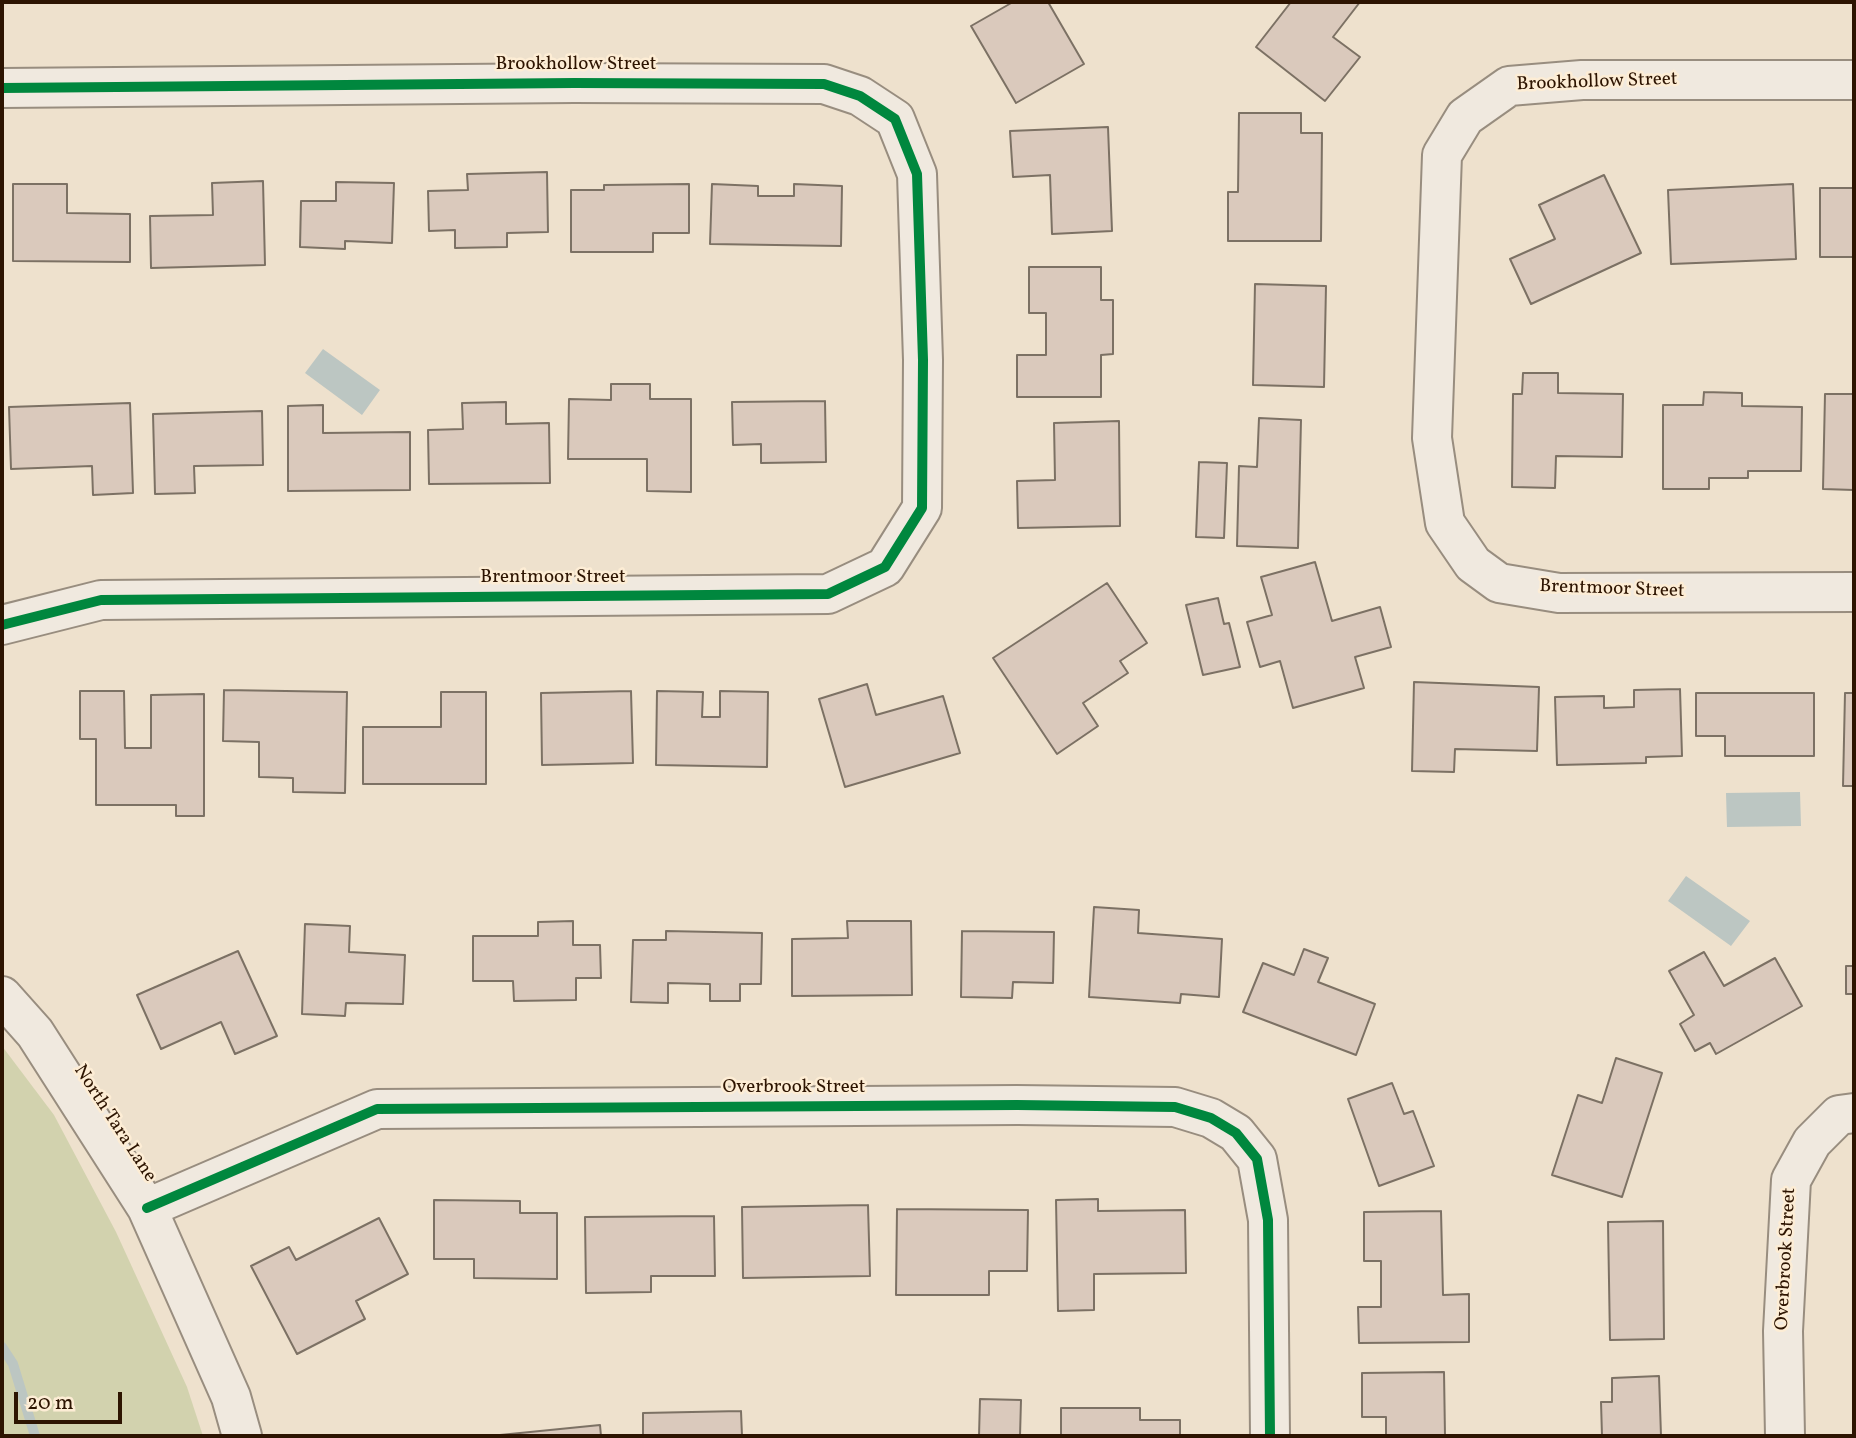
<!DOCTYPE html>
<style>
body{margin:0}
#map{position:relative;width:1856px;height:1438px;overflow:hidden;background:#eee1cd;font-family:Vollkorn,serif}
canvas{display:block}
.frame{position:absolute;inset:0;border:4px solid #2d1401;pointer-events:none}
.scale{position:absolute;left:14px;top:1392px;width:108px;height:32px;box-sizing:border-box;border:4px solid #2d1401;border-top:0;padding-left:9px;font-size:21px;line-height:24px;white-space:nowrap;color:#2d1401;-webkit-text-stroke:5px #fdedd5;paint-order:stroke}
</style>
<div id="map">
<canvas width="1856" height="1438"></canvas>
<div class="frame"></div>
<div class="scale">20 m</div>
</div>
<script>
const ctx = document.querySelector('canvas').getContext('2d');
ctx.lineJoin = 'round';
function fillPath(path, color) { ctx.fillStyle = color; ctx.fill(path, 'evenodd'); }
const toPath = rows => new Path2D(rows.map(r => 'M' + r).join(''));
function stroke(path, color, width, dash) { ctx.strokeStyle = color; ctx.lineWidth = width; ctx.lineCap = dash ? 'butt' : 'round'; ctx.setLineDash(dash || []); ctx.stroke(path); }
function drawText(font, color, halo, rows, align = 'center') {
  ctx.font = font + ' Vollkorn,serif'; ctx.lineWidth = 5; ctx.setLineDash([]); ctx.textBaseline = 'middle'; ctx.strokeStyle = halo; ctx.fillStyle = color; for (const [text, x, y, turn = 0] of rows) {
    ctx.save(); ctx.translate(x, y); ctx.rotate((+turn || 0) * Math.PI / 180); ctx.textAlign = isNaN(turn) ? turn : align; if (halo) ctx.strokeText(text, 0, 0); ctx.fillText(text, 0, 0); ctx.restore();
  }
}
const green = toPath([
 [2,1046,54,1115,116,1232,187,1387,203,1436,2,1436]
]);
const water = toPath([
 [323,349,380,390,362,415,305,373],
 [1800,792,1801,826,1727,827,1726,793],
 [1686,876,1750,921,1731,946,1668,901]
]);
const stream = toPath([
 [2,1347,13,1364,35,1436]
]);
const building = toPath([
 [1013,2,1048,2,1084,64,1016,103,971,26,1013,2],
 [1291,2,1360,2,1333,37,1360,57,1325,101,1256,47,1291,2],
 [1239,113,1301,113,1301,133,1322,133,1321,241,1228,241,1228,192,1238,192,1239,113],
 [1108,127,1112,231,1052,234,1050,175,1013,177,1010,131,1108,127],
 [547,172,548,232,507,233,507,247,455,248,455,230,429,231,428,191,468,190,467,174,547,172],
 [1604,175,1641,253,1531,304,1510,259,1555,239,1539,205,1604,175],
 [263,181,265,265,151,268,150,216,213,215,212,183,263,181],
 [336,182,394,183,392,243,345,241,345,249,300,247,301,201,336,201,336,182],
 [13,184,67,184,67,213,130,214,130,262,13,261,13,184],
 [689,184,689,233,653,233,653,252,571,252,571,190,604,190,604,185,689,184],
 [712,184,758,186,758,196,794,196,794,184,842,186,841,246,710,244,712,184],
 [1793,184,1796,259,1671,264,1668,190,1793,184],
 [1820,188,1854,188,1854,257,1820,257,1820,188],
 [1029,267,1101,267,1101,300,1113,300,1113,354,1101,355,1101,397,1017,397,1017,355,1046,355,1046,313,1029,313,1029,267],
 [1255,284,1326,286,1324,387,1253,385,1255,284],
 [1523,373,1558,373,1558,393,1623,394,1622,457,1556,456,1555,488,1512,487,1513,394,1522,394,1523,373],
 [611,384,650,384,650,399,691,399,691,492,647,491,647,459,568,459,569,399,611,400,611,384],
 [1704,392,1742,393,1742,406,1802,407,1801,471,1748,471,1748,478,1709,478,1709,489,1663,489,1663,405,1703,405,1704,392],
 [1825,394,1854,394,1854,490,1823,489,1825,394],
 [825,401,826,462,761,463,761,444,733,445,732,402,825,401],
 [506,402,506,424,549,423,550,483,429,484,428,430,463,429,462,403,506,402],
 [130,403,133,493,93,495,92,466,11,469,9,407,130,403],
 [323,405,323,433,410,432,410,490,288,491,288,406,323,405],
 [262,411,263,465,194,466,195,493,155,494,153,414,262,411],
 [1259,418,1301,420,1298,548,1237,546,1239,466,1257,467,1259,418],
 [1119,421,1120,526,1018,528,1017,481,1055,480,1054,423,1119,421],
 [1199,462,1227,463,1224,538,1196,537,1199,462],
 [1315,562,1332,621,1380,607,1391,647,1355,657,1364,688,1293,708,1280,661,1260,667,1247,622,1272,615,1261,577,1315,562],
 [1107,583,1147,643,1120,661,1128,673,1083,703,1098,726,1057,754,993,658,1107,583],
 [1218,598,1224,624,1229,623,1240,667,1203,675,1186,605,1218,598],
 [1414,682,1539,687,1537,751,1455,749,1454,772,1412,771,1414,682],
 [867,684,876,715,943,696,960,753,845,787,819,699,867,684],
 [1680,689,1682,756,1646,757,1646,763,1557,765,1555,697,1604,696,1604,708,1634,707,1634,690,1680,689],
 [224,690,347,692,345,793,293,792,293,778,259,777,259,742,223,741,224,690],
 [80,691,124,691,125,748,151,748,151,695,204,694,204,816,176,816,176,805,96,805,96,739,80,739,80,691],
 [631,691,633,763,542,765,541,693,631,691],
 [657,691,703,692,702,717,720,717,720,691,768,692,767,767,656,765,657,691],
 [441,692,486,692,486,784,363,784,363,727,441,727,441,692],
 [1696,693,1814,693,1814,756,1725,756,1725,736,1696,736,1696,693],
 [1845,693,1854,693,1854,786,1843,786,1845,693],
 [1094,907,1139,910,1138,933,1222,939,1219,997,1181,994,1180,1003,1089,997,1094,907],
 [573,921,573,945,600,945,601,978,576,978,576,1000,514,1001,513,981,473,981,473,936,538,936,538,922,573,921],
 [847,921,911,921,912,995,792,996,792,939,848,938,847,921],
 [305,924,350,926,349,952,405,955,403,1004,346,1003,345,1016,302,1014,305,924],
 [666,931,762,933,761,984,740,984,740,1001,710,1001,710,984,668,983,668,1003,631,1002,633,940,666,940,666,931],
 [962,931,1054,932,1053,983,1013,982,1012,998,961,997,962,931],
 [1304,949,1328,958,1318,982,1375,1004,1356,1055,1243,1012,1263,963,1294,975,1304,949],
 [238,951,277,1036,235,1054,221,1022,161,1049,137,995,238,951],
 [1704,952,1724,986,1775,958,1802,1006,1716,1054,1710,1043,1695,1051,1680,1024,1694,1015,1669,971,1704,952],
 [1846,966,1854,966,1854,994,1846,994,1846,966],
 [1616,1058,1662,1073,1622,1197,1552,1175,1578,1095,1602,1103,1616,1058],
 [1392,1083,1404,1114,1413,1111,1434,1166,1379,1186,1348,1099,1392,1083],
 [1098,1199,1098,1211,1185,1210,1186,1273,1094,1274,1094,1310,1058,1311,1056,1200,1098,1199],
 [434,1200,520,1201,520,1213,557,1213,557,1279,474,1278,474,1259,434,1259,434,1200],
 [868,1205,870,1276,743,1278,742,1207,868,1205],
 [897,1209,1028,1210,1027,1271,989,1271,989,1295,896,1295,897,1209],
 [1441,1211,1443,1295,1469,1294,1469,1342,1359,1343,1358,1307,1381,1307,1381,1261,1364,1261,1364,1212,1441,1211],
 [714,1216,715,1276,651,1276,651,1292,586,1293,585,1217,714,1216],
 [379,1218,408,1274,356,1301,365,1319,297,1354,251,1266,289,1247,296,1260,379,1218],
 [1663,1221,1664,1339,1610,1340,1608,1222,1663,1221],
 [1444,1372,1445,1436,1386,1436,1386,1417,1362,1417,1362,1373,1444,1372],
 [1659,1376,1661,1436,1602,1436,1601,1402,1612,1402,1612,1378,1659,1376],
 [980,1399,1021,1400,1020,1436,979,1436,980,1399],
 [1061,1408,1140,1408,1140,1420,1180,1420,1180,1436,1061,1436,1061,1408],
 [741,1411,742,1436,643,1436,643,1413,741,1411],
 [600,1425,601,1436,500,1436,500,1435,600,1425]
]);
const minor = toPath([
 [1854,80,1582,80,1509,86,1465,117,1442,155,1432,438,1445,523,1473,564,1499,583,1559,593,1854,592],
 [2,88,574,83,824,84,860,96,895,119,917,174,923,360,922,508,885,567,828,594,101,600,2,625],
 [2,996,35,1033,147,1208,231,1397,242,1436],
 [147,1208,377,1109,1017,1105,1175,1107,1211,1118,1236,1133,1257,1159,1268,1220,1270,1436],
 [1785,1436,1783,1331,1791,1180,1812,1142,1839,1115,1854,1113]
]);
const cycleway = toPath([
 [2,88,574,83,824,84,860,96,895,119,917,174,923,360,922,508,885,567,828,594,101,600,2,625],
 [147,1208,377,1109,1017,1105,1175,1107,1211,1118,1236,1133,1257,1159,1268,1220,1270,1436]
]);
const streetNames = [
 ["Brookhollow Street",576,66],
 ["Brookhollow Street",1597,83,-2],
 ["Brentmoor Street",553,579],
 ["Brentmoor Street",1612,590,2],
 ["Overbrook Street",794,1089],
 ["North Tara Lane",114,1124,57],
 ["Overbrook Street",1787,1259,-87]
];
fillPath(green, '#d2d2ae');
fillPath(water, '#bcc6c2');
stroke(stream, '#bcc6c2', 10);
fillPath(building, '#dac9bc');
stroke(building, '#7c7164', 2);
stroke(minor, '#988d7f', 42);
stroke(minor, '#f0e9df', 38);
stroke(cycleway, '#00873e', 10);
drawText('19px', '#2d1401', '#fdedd5', streetNames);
</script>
